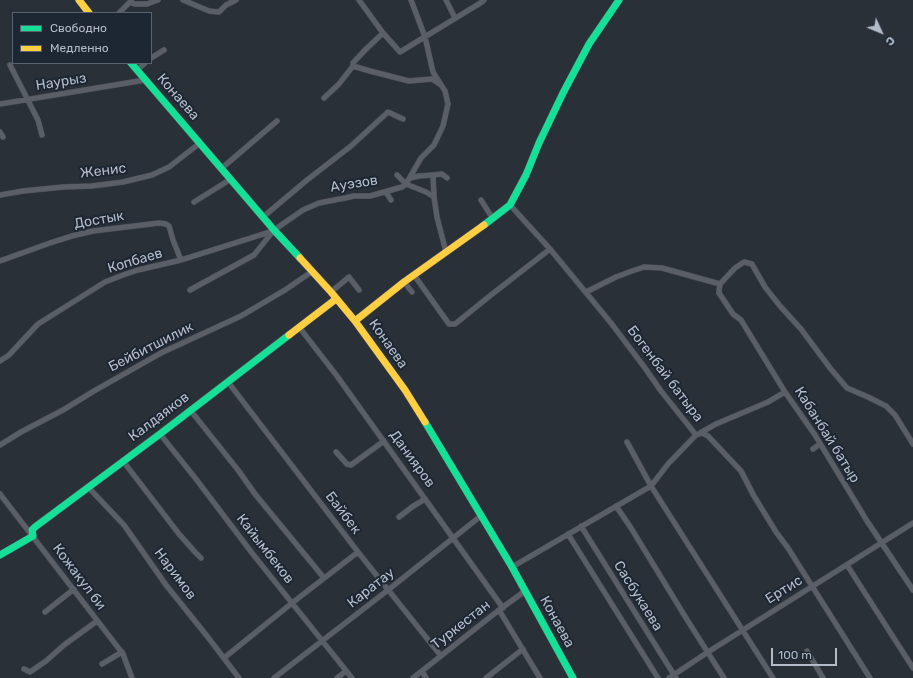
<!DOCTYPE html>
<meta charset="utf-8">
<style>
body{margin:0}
#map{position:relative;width:913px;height:678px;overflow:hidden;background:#2a3038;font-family:Rubik,sans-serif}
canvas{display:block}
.legend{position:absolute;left:12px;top:12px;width:140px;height:52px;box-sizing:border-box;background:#1d2633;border:1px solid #59626f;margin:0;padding:5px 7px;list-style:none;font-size:12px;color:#b4bcc9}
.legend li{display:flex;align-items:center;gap:8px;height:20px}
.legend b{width:20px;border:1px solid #59626f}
.north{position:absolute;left:861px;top:12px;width:40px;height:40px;-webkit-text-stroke:3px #1d2633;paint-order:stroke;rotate:134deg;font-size:11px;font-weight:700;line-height:16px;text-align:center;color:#b4bcc9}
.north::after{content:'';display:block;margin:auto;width:14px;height:18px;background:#b4bcc9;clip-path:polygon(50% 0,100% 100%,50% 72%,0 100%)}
.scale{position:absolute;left:771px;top:648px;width:66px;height:18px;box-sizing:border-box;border:2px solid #b4bcc9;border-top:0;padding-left:5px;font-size:12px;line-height:14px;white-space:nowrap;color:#b4bcc9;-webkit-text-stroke:3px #1d2633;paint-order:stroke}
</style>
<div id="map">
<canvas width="913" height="678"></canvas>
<ul class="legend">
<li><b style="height:5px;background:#16e098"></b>Свободно</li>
<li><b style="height:5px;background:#ffcf43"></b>Медленно</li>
</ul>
<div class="north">С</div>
<div class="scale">100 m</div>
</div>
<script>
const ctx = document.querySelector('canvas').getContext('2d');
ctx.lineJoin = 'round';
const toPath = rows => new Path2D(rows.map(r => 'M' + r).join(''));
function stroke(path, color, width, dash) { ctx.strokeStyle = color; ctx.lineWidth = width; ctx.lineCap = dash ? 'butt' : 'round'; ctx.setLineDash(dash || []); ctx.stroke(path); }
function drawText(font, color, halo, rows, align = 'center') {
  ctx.font = font + ' Rubik,sans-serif'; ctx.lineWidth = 4; ctx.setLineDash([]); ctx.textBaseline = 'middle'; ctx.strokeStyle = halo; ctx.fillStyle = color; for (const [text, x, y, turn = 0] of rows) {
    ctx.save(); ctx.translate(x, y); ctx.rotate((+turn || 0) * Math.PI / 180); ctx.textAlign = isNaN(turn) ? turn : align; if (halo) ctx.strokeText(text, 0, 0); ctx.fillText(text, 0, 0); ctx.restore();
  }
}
const street = toPath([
 [183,0,209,11,219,12,226,5,236,0],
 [359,0,383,33,400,52,482,2,484,0],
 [446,0,455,18],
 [130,2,135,4,147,4,158,0],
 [119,13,131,1],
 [151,58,164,50],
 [10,65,38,120,42,135],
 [353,66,370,71,409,81,432,79,441,85],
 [137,70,145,63],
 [324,98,339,84,353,66,353,63,364,51,383,33],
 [0,104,145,80],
 [0,132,3,137],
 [222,168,277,121],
 [397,175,406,184,421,158,434,145,443,126,448,104,445,91,433,72,425,37,411,0],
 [433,175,442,174,447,178],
 [410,178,419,176,433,175,434,197],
 [386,192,391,200],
 [0,195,23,191,63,187,92,186,123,182,152,175,169,167,200,143],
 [481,200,493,219],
 [194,202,231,179],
 [510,205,550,249,611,323,645,368,661,391,696,435],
 [263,217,307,180,351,146,388,112,403,119],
 [0,261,50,243,72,236,93,231,159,223,166,224,169,226,173,240,181,260],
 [753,266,765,287,780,306,801,329,830,368,847,388,868,397,886,406,895,415,913,444],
 [414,275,449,324,455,324,491,295,550,249],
 [404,282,412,292],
 [190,290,254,255,274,230,303,210,319,203,345,198,354,196,370,196,402,187,406,184,426,192,434,197,437,217,446,252],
 [719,291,720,284,735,268,744,262,752,264],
 [331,292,349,277,359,290],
 [586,292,616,277,632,271,644,267,662,268,720,284],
 [719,293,733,314,741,320,785,392,815,435,867,521,913,590],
 [299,327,337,376,503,608],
 [0,361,9,355,38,324,105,282,123,275,138,270,181,260,273,231],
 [228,382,358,552,441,656],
 [191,411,238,470,255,494,324,578],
 [700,433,716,424,768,402,785,392],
 [160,434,196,479,252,553,352,678],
 [696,435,702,433,708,436,741,471,754,496,776,532,788,548,870,678],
 [627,442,651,486,773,678],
 [0,445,21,432,63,410,94,391,161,353,241,316,285,290,307,275,312,272],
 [813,449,820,444],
 [336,452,347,464,351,465,384,441],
 [123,461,179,534,195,552,201,558],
 [88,487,124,525,166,585,207,636,239,678],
 [0,494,123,654,132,678],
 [616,506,631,528,686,618,724,678],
 [399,517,412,507,425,499],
 [581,526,676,678],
 [568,534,658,678],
 [847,565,913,668],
 [512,567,651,486,668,464,696,435],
 [499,610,540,678],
 [45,612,74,589],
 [807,651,823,678],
 [224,658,292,603,358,552],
 [102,664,122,652],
 [24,669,30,672,46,661,64,645,97,621],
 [422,671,426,678],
 [274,678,388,590,482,515],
 [337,678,346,671],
 [413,678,499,610,525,591],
 [486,678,523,649],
 [669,678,708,652,913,523]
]);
const fast = toPath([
 [131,63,274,230,300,258],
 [484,225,510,205,526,175,539,143,563,93,589,44,619,0],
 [425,422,512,567,573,678],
 [0,555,33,536,32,530,35,527,160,434,289,335]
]);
const slow = toPath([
 [79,0,89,13],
 [300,258,331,292,355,321,405,390,425,422],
 [355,321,404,282,484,225],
 [289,335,336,299]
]);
const streetNames = [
 ["Наурыз",61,82,-9],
 ["Конаева",178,97,49],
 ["Женис",103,171,-7],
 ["Ауэзов",354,184,-9],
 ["Достык",99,220,-10],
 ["Копбаев",135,261,-17],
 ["Конаева",388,344,55],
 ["Бейбитшилик",151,347,-27],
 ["Богенбай батыра",665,374,53],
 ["Калдаяков",159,417,-37],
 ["Кабанбай батыр",827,435,58],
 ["Данияров",412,459,54],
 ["Байбек",343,513,53],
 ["Кайымбеков",265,549,52],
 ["Наримов",175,574,53],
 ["Кожакул би",79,577,53],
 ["Каратау",371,588,-38],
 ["Ертис",784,590,-32],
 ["Сасбукаева",638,596,58],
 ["Конаева",557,622,61],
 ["Туркестан",461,625,-38]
];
stroke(street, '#484c53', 6);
stroke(fast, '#484c53', 8);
stroke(slow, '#484c53', 8);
stroke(street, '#5a5e66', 5);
stroke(fast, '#16e098', 7);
stroke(slow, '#ffcf43', 7);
drawText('14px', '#b4bcc9', '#1d2633', streetNames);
</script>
